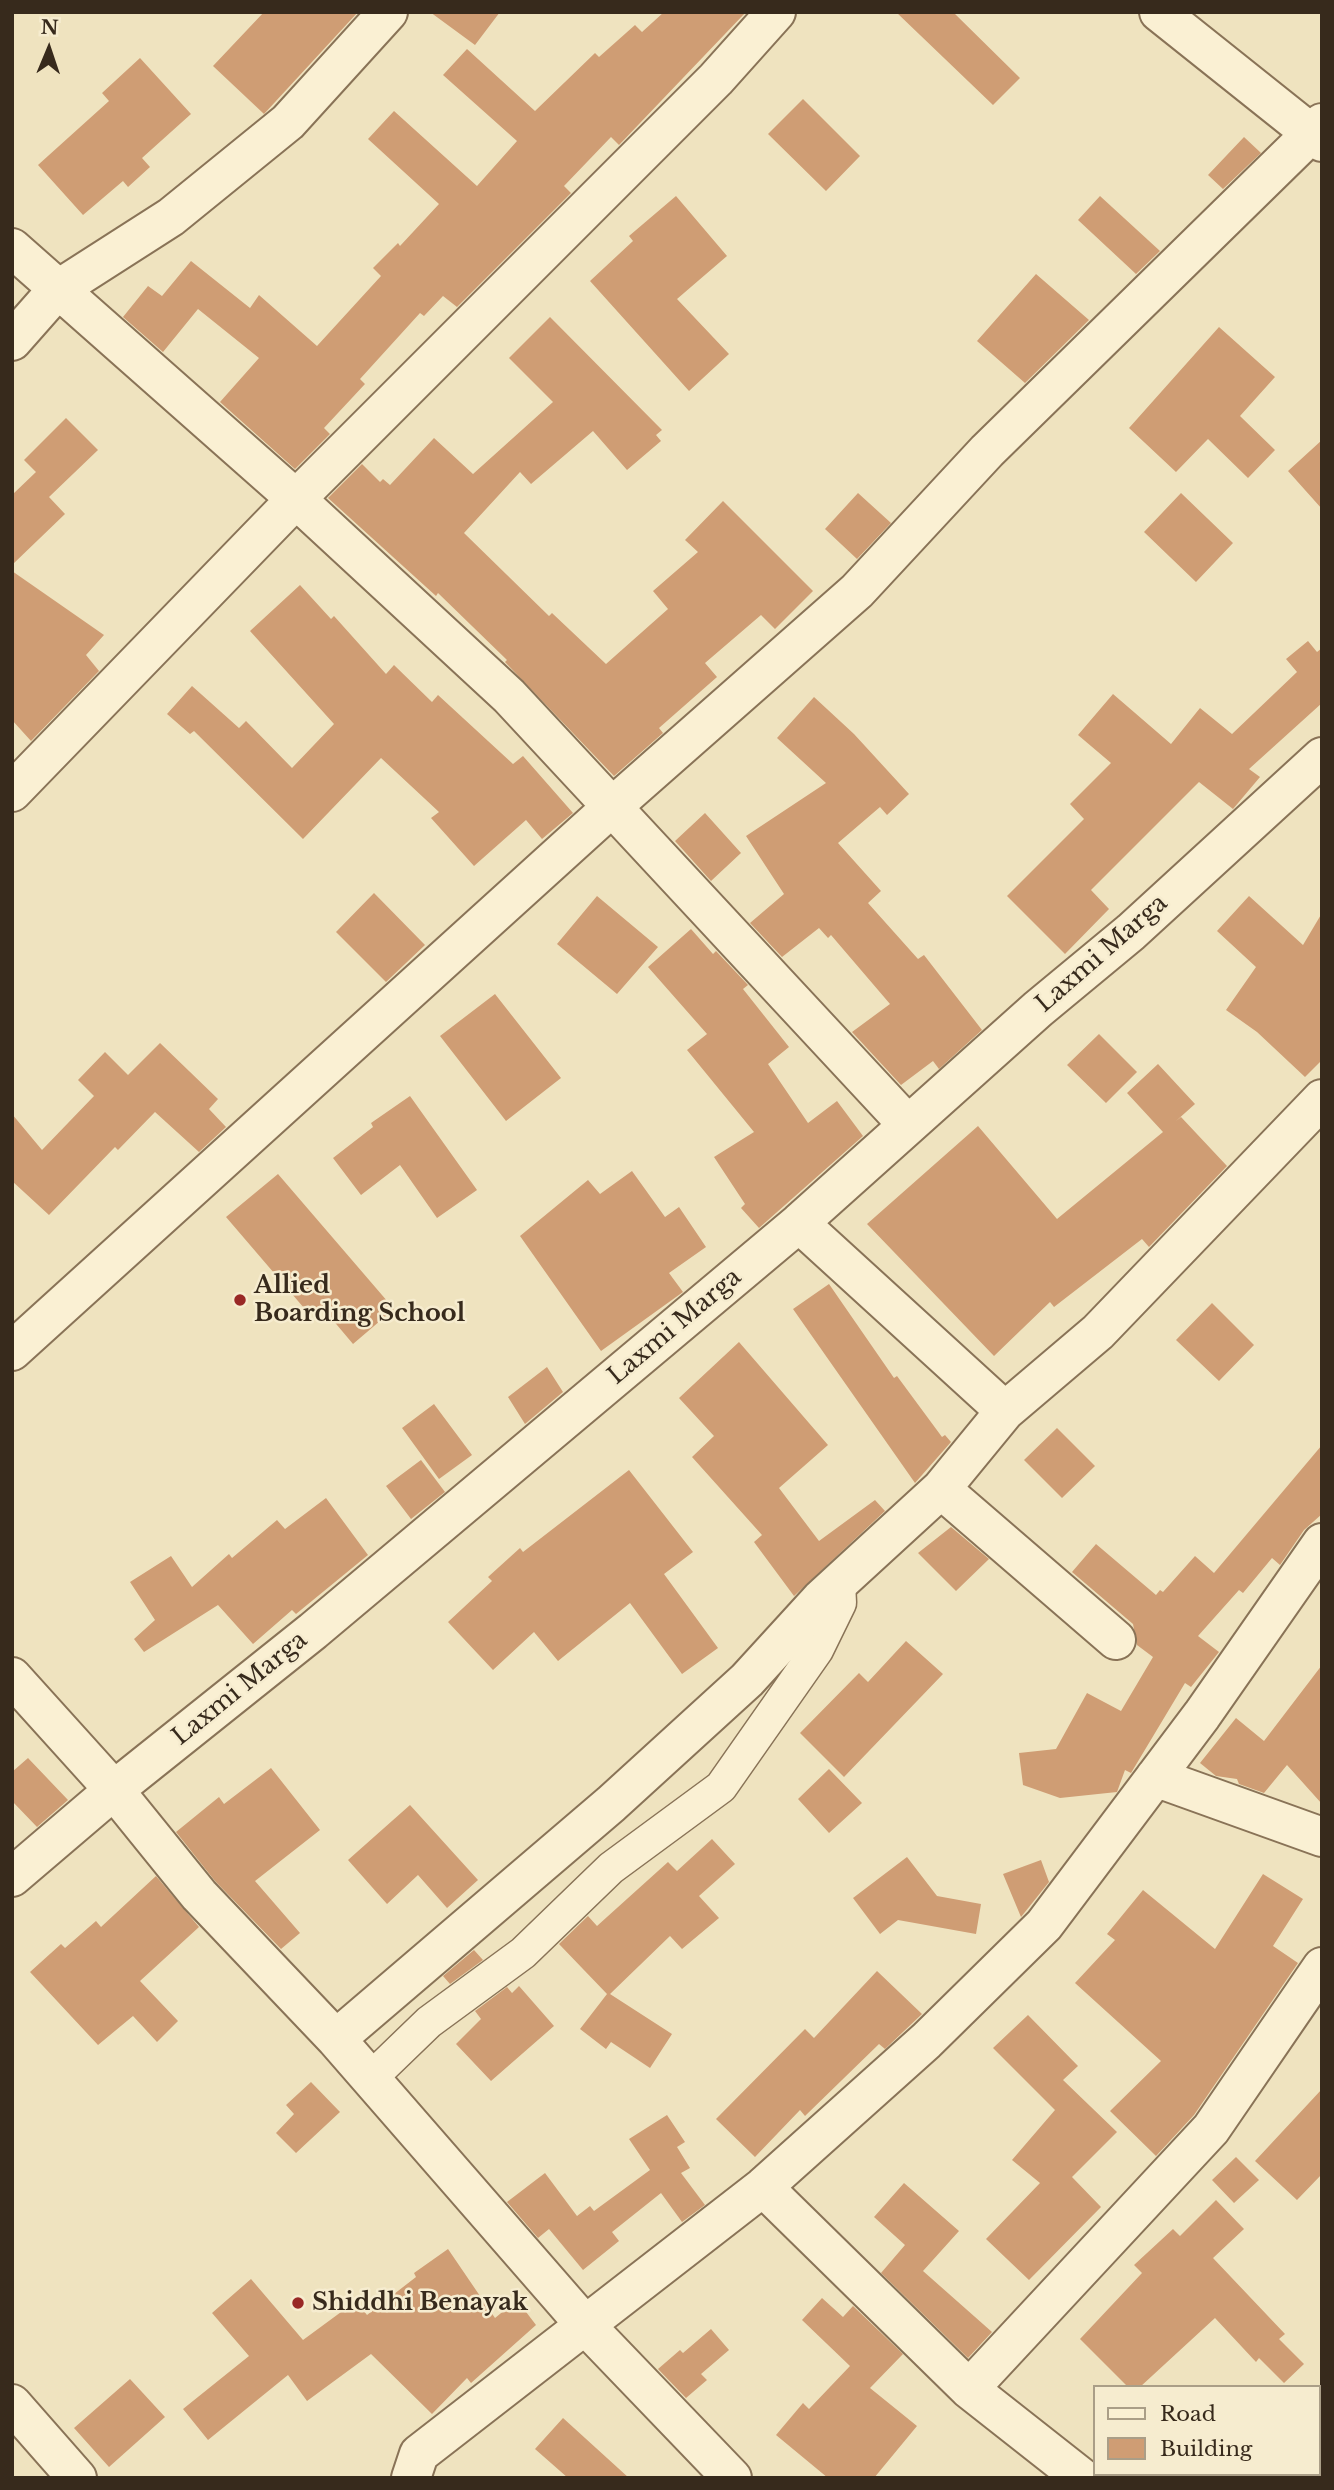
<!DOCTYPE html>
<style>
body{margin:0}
#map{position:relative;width:1334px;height:2490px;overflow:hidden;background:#efe3bf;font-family:"Libre Baskerville",serif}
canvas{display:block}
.frame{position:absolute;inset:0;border:14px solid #372a1c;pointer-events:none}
.legend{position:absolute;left:1093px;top:2385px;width:228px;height:91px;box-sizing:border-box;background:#f6eccf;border:2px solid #aa9e87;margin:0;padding:9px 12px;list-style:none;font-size:21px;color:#372a1c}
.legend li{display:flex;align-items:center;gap:14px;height:35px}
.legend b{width:35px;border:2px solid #aa9e87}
.north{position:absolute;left:14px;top:14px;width:70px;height:70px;-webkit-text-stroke:5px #f6eccf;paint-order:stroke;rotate:2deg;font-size:19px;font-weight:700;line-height:28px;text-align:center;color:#372a1c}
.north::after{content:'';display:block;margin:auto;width:24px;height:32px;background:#372a1c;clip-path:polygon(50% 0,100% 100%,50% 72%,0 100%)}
</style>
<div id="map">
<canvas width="1334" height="2490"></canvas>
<div class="frame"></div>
<ul class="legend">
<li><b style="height:9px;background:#faf0d3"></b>Road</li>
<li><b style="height:19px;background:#cf9d74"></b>Building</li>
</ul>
<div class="north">N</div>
</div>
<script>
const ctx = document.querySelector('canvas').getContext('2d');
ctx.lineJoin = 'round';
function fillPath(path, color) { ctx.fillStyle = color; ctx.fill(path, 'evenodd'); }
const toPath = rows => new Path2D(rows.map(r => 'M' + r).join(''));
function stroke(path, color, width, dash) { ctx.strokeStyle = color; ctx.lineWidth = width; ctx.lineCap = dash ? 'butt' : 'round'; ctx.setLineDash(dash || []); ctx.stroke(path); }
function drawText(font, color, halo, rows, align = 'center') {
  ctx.font = font + ' "Libre Baskerville",serif'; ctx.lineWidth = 5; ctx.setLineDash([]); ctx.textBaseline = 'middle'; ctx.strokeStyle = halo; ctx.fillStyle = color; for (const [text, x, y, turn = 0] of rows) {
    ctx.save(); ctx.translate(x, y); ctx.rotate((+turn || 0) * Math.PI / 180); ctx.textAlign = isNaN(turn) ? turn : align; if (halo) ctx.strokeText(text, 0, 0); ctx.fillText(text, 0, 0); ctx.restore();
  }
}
const building = toPath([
 [264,12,358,12,264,114,213,66],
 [430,12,500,12,475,45],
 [664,12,746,12,619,145,611,137,564,186,571,193,457,307,443,296,424,316,420,313,360,379,365,384,324,428,330,434,295,469,220,402,259,358,198,309,163,352,123,317,148,286,162,296,191,261,250,308,259,295,317,346,381,276,373,268,398,243,400,246,439,204,368,139,394,111,477,186,517,141,443,75,467,49,535,111,595,53,599,57,635,25,642,32],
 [896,12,953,12,1020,78,993,105],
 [140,58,191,114,142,158,150,167,128,187,123,181,83,215,38,165,109,101,102,93],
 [803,99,860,156,826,191,768,134],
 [1244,137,1261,153,1223,189,1208,175],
 [676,196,727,256,677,299,729,354,689,391,590,281,633,241,629,236],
 [1100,196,1160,251,1136,274,1078,220],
 [1036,274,1089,320,1025,383,977,341],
 [550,317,662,430,656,435,661,441,627,470,593,431,531,484,520,472,464,533,549,616,552,613,606,664,668,609,653,591,698,552,685,540,723,501,813,591,775,629,761,615,705,663,717,677,659,728,663,733,614,776,505,662,507,660,438,593,436,596,328,498,362,464,380,482,383,479,390,485,434,438,473,474,553,402,509,358],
 [1219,327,1275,377,1240,416,1275,450,1248,478,1208,439,1176,472,1129,428],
 [66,418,98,450,49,497,65,514,12,565,12,495,36,472,24,460],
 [1322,440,1322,509,1288,471],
 [858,493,891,523,857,559,825,529],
 [1181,493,1233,543,1196,582,1144,532],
 [12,571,104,635,86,655,99,671,31,741,12,720],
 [300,585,331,619,334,616,386,674,394,665,432,702,438,695,513,764,523,756,573,813,542,839,526,820,474,866,431,818,439,812,381,758,303,839,194,731,190,734,167,714,192,686,239,728,246,721,292,768,334,724,250,631],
 [1308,641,1317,652,1322,648,1322,703,1249,769,1260,777,1233,809,1199,782,1091,890,1109,909,1065,954,1007,896,1084,819,1070,804,1111,763,1078,735,1113,694,1171,744,1200,708,1232,734,1297,672,1286,659],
 [814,697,854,734,909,794,887,815,880,807,838,843,881,891,868,903,918,959,924,955,982,1030,939,1069,933,1061,901,1085,852,1032,890,1004,831,935,828,938,819,928,782,957,750,923,784,894,746,836,826,783,777,738],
 [705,813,741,853,711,881,675,841],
 [374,893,425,945,386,982,336,932],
 [597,896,658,947,617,994,557,944],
 [1249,896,1303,945,1322,913,1322,1060,1305,1077,1257,1032,1226,1010,1256,967,1217,931],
 [691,929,713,954,716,951,748,985,743,989,789,1047,768,1064,808,1123,837,1101,863,1136,759,1228,741,1208,745,1204,714,1157,754,1132,687,1050,707,1034,648,967],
 [495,994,561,1078,506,1121,440,1036],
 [1099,1034,1137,1072,1106,1103,1067,1065],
 [160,1043,218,1099,209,1109,226,1127,199,1152,155,1112,118,1150,115,1147,49,1215,12,1181,12,1114,42,1150,94,1096,78,1080,105,1052,128,1075],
 [1158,1064,1195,1104,1176,1121,1181,1117,1227,1166,1149,1247,1142,1239,1054,1307,1050,1302,994,1356,867,1224,978,1126,1057,1219,1163,1132,1127,1093],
 [410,1096,477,1190,437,1218,400,1165,361,1195,333,1158,373,1127,371,1123],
 [632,1171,665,1217,679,1207,706,1247,669,1273,683,1292,601,1351,520,1236,588,1180,600,1194],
 [278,1174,394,1309,353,1344,321,1306,310,1315,226,1217],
 [829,1284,894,1378,897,1376,942,1437,945,1435,951,1442,915,1483,793,1309],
 [1212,1303,1254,1345,1219,1381,1176,1340],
 [739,1342,828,1445,779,1488,819,1541,875,1500,885,1511,794,1596,754,1542,762,1535,692,1457,714,1436,679,1398],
 [547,1367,563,1392,525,1424,508,1397],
 [434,1404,472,1455,439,1479,402,1428],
 [1057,1428,1095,1466,1062,1498,1024,1460],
 [1322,1445,1322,1514,1304,1530,1280,1565,1272,1558,1243,1593,1239,1590,1198,1636,1219,1652,1191,1687,1185,1683,1131,1773,1125,1770,1117,1792,1060,1798,1023,1785,1019,1753,1056,1749,1087,1693,1121,1711,1153,1657,1137,1645,1133,1624,1072,1572,1096,1544,1156,1595,1160,1590,1163,1592,1195,1556,1214,1573],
 [421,1460,445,1492,411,1519,386,1486],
 [629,1470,693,1552,664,1574,718,1648,682,1674,630,1603,558,1661,534,1632,493,1670,448,1622,492,1581,488,1577,520,1548,523,1552],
 [326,1498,368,1555,296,1614,292,1610,253,1644,218,1605,144,1652,134,1639,155,1620,130,1582,171,1556,192,1587,229,1554,232,1558,277,1520,285,1529],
 [951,1527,989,1559,956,1591,918,1553],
 [906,1641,943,1674,844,1777,800,1733,859,1673,868,1682],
 [1322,1665,1322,1804,1287,1765,1264,1793,1239,1784,1237,1779,1216,1776,1200,1763,1236,1718,1264,1741],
 [28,1758,68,1800,37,1827,12,1801,12,1772],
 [271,1768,320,1830,255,1881,300,1933,281,1949,215,1881,176,1832,219,1797,224,1804],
 [829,1769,862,1803,829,1833,798,1799],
 [410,1805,478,1880,447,1908,418,1875,387,1904,348,1860],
 [712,1839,735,1864,699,1896,719,1918,682,1949,670,1936,610,1994,672,2034,650,2068,611,2042,606,2049,580,2029,607,1994,559,1944,588,1916,597,1926,668,1862,677,1871],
 [907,1857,937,1896,981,1904,976,1934,898,1920,880,1934,853,1898],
 [1041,1860,1049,1882,1021,1917,1003,1874],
 [1263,1874,1303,1899,1273,1946,1298,1963,1194,2115,1156,2156,1110,2111,1161,2061,1075,1983,1115,1940,1107,1934,1143,1890,1215,1949],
 [156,1876,199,1927,140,1981,178,2021,157,2042,133,2016,98,2045,30,1972,61,1944,65,1948,96,1921,101,1927],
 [474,1950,483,1960,450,1984,443,1976],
 [877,1971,922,2014,885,2049,879,2044,805,2116,800,2110,755,2157,716,2119,805,2029,814,2038],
 [519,1986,554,2026,491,2081,456,2044,481,2019,475,2011,507,1987,512,1993],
 [1028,2015,1078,2066,1063,2080,1117,2132,1072,2177,1101,2207,1029,2280,986,2239,1040,2183,1012,2160,1055,2110,993,2048],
 [311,2082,340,2112,296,2153,276,2133,294,2114,286,2105],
 [1322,2089,1322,2174,1297,2200,1255,2161],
 [667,2115,685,2142,677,2147,690,2168,681,2173,705,2205,682,2222,661,2193,612,2232,619,2241,583,2270,549,2229,538,2238,507,2202,545,2173,577,2216,590,2206,594,2211,650,2170,629,2139],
 [1236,2157,1259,2180,1234,2203,1212,2180],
 [904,2183,959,2231,923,2271,992,2332,968,2358,881,2273,905,2245,874,2217],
 [1216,2200,1244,2229,1213,2258,1285,2334,1279,2339,1304,2364,1284,2383,1259,2358,1256,2362,1215,2318,1140,2387,1128,2387,1080,2339,1142,2273,1134,2265,1173,2229,1180,2236],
 [448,2249,495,2318,517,2300,536,2325,471,2383,467,2378,432,2414,371,2354,307,2401,288,2375,208,2440,183,2409,249,2356,212,2313,251,2279,303,2340,356,2301,367,2315,416,2277,414,2273],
 [822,2298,843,2317,853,2306,903,2354,870,2388,917,2426,874,2478,828,2478,776,2435,803,2403,809,2409,850,2366,802,2320],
 [711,2329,729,2350,701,2374,707,2380,686,2398,658,2369,680,2350,683,2353],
 [130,2379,165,2417,109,2467,74,2428],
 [563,2418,629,2478,568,2478,535,2449]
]);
const pedestrian = toPath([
 [371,2078,429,2022,523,1953,611,1868,721,1787,817,1650,840,1603,839,1583]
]);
const minor = toPath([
 [1159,12,1322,142],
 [12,248,296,499,509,696,908,1125],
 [12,341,57,290,171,217,288,122,388,12],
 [12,792,296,499,716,79,776,12],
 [799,1223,1005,1411],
 [12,1351,613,806,857,591,987,451,1322,123],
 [941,1489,1116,1640],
 [12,1677,114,1790,199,1895,336,2039,586,2326,732,2478],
 [1155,1777,1322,1837],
 [12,1877,114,1790,313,1631,799,1223,1038,1009,1131,932,1322,757],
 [336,2039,611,1804,747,1680,821,1599,941,1489,1005,1411,1098,1332,1322,1099],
 [763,2187,969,2389,1082,2478],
 [969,2389,1211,2129,1322,1967],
 [12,2404,77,2478],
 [411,2478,419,2454,763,2187,926,2041,1044,1925,1202,1715,1322,1543]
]);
const markers = [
 [240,1300,7,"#992825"],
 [298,2303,7,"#992825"]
];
const streetNames = [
 ["Laxmi Marga",1102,954,-41],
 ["Laxmi Marga",675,1327,-40],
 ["Laxmi Marga",240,1689,-39]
];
const poiNames = [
 ["Allied",254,1286],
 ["Boarding School",254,1314],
 ["Shiddhi Benayak",312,2303]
];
fillPath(building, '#cf9d74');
stroke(pedestrian, '#897357', 35);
stroke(minor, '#897357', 42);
stroke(pedestrian, '#faf0d3', 32);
stroke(minor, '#faf0d3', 38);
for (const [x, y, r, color] of markers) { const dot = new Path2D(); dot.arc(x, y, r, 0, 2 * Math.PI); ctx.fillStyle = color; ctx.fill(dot); stroke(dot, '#f6eccf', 2.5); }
drawText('24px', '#372a1c', '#f6eccf', streetNames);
drawText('bold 24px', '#372a1c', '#f6eccf', poiNames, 'left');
</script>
